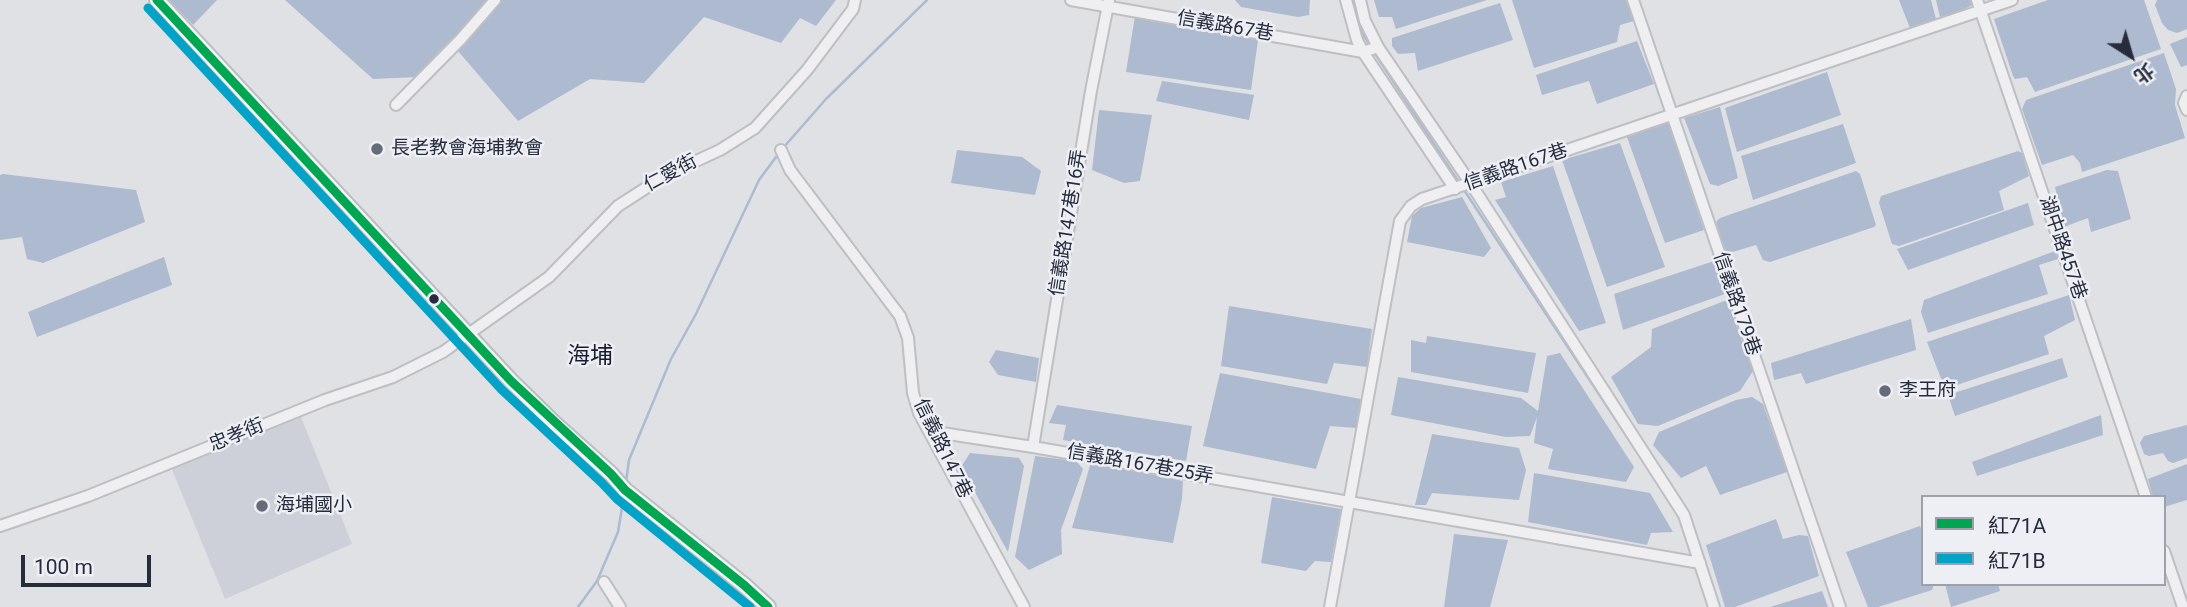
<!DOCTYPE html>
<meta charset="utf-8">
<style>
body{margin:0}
#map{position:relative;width:2187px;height:607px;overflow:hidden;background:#dfe1e5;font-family:Roboto,"Noto Sans TC",sans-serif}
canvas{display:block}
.legend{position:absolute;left:1921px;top:495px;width:245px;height:91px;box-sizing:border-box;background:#edeff5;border:2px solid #9ea1ab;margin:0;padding:9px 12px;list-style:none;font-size:21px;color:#272c3d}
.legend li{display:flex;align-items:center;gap:14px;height:35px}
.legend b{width:35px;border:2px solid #9ea1ab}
.north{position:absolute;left:2096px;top:21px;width:70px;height:70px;-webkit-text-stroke:5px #edeff5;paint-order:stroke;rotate:143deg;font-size:19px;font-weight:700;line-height:28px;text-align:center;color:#272c3d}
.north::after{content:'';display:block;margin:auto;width:24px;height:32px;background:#272c3d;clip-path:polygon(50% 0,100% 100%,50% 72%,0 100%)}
.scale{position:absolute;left:21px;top:555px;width:130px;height:32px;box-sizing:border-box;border:4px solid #272c3d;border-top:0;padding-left:9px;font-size:21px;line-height:24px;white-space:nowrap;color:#272c3d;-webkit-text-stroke:5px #edeff5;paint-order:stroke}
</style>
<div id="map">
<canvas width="2187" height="607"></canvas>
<ul class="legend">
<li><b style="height:9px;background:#00a651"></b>紅71A</li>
<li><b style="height:9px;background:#02a3c7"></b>紅71B</li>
</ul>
<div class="north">北</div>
<div class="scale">100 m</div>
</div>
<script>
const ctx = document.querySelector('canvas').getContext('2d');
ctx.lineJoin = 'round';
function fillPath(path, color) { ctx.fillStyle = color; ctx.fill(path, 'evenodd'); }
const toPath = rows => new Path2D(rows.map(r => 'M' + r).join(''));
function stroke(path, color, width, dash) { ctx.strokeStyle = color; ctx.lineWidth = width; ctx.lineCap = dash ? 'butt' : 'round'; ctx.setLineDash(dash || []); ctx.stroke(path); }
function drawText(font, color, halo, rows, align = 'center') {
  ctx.font = font + ' Roboto,"Noto Sans TC",sans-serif'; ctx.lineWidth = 5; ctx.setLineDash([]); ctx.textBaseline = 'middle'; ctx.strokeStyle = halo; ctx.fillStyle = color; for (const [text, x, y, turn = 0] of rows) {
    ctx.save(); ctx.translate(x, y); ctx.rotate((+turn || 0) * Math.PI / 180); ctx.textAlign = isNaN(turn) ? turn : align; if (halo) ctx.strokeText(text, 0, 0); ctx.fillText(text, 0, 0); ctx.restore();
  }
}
const built = toPath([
 [301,417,352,544,225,599,171,467]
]);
const water = toPath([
 [169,0,217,0,193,25],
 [285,0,836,0,816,26,800,18,781,43,704,17,644,83,590,79,518,121,452,44,418,77,373,79],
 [1235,0,1310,0,1309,15,1298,17,1241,7],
 [1374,0,1487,0,1396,29,1392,17,1379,17],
 [1512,0,1626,0,1634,21,1620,25,1617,42,1534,68],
 [1899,0,1931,0,1936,19,1910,28],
 [1936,0,1971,0,1972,5,1957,13,1940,17],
 [2048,0,2144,0,2161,49,2035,92,2027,77,2015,79,2013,76,1994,19],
 [2157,0,2187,0,2187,29,2177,33,2168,30,2162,23,2155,5],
 [1500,3,1513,40,1418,71,1415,53,1398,54,1392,46,1392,38],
 [1135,16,1258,40,1251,90,1126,72],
 [2187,37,2187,65,2181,67,2170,44],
 [1637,41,1654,84,1597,104,1589,81,1542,95,1536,75],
 [2164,53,2176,89,2175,105,2185,138,2082,172,2080,163,2073,155,2042,165,2022,109,2026,100],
 [1827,72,1841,115,1737,152,1725,108],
 [1162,81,1254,95,1249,120,1156,101],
 [1720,107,1738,178,1718,186,1710,184,1684,118],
 [1099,110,1152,115,1140,181,1124,183,1092,170],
 [1668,122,1704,230,1665,243,1627,137],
 [1843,124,1856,163,1753,200,1741,156],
 [1620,143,1665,267,1607,287,1562,160],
 [957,150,1022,157,1041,171,1035,195,951,183],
 [2018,151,2022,153,2029,176,1999,191,2004,210,1899,246,1892,244,1879,203,1881,196],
 [1553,166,1606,323,1579,331,1495,200,1506,197,1501,182],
 [2107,170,2118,171,2131,219,2091,232,2088,218,2064,227,2055,187],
 [1856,171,1860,174,1876,225,1874,227,1770,262,1763,260,1756,245,1729,253,1725,251,1716,222,1720,218],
 [3,174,136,190,145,222,43,263,27,259,22,237,0,240,0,175],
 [1462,197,1491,248,1484,257,1407,242,1412,216,1421,208],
 [2028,203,2034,225,1908,270,1897,249],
 [2055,251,2058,259,2039,265,2048,294,1928,333,1921,312,1924,300],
 [164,257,172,285,37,337,28,312],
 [1714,261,1725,294,1623,330,1614,294],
 [2069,295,2075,320,2044,336,2049,354,1945,389,1927,342],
 [1727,300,1753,371,1740,391,1658,426,1638,424,1611,377,1651,347,1652,329],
 [1229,306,1372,329,1367,367,1334,363,1327,384,1221,366],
 [1911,319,1916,350,1806,384,1801,373,1774,380,1771,363],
 [1427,336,1536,353,1528,393,1411,372,1411,340,1426,343],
 [996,350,1039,358,1036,382,998,375,989,362],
 [1560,353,1634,467,1626,482,1548,469,1553,449,1534,443,1537,417,1530,436,1506,437,1391,415,1398,377,1521,398,1538,411,1547,356],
 [2062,358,2068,377,1955,416,1948,395],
 [1220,373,1361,399,1356,428,1330,426,1316,469,1203,446],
 [1752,397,1763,404,1787,472,1720,495,1706,466,1681,478,1653,445,1659,432,1736,400],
 [1057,405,1192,426,1186,461,1063,440,1066,425,1049,423],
 [2101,415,2103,435,1977,476,1972,462],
 [2187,425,2187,458,2173,463,2168,461,2163,453,2149,456,2144,454,2140,443,2144,436],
 [1432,434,1519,448,1526,470,1519,500,1432,493,1426,505,1415,505],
 [970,453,1019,458,1024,466,1008,552,961,467],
 [1035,456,1076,461,1083,469,1061,530,1062,554,1029,570,1015,557],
 [1091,462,1183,481,1182,499,1173,543,1072,528],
 [2187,464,2187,500,2164,507,2164,497,2153,497,2148,479],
 [1534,473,1650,493,1673,532,1651,533,1647,545,1528,522],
 [1272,497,1341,509,1331,562,1315,561,1306,571,1261,563],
 [1776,519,1783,539,1799,535,1808,536,1819,576,1735,607,1725,607,1706,545],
 [1920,526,1923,534,1923,584,1934,584,1932,590,1878,607,1868,607,1846,552],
 [1454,534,1508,540,1490,607,1444,607],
 [1945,584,1998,584,2000,591,1951,607],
 [1822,591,1828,607,1770,607]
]);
const stream = toPath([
 [1354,0,1361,32,1371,46],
 [1374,52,1460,184],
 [783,148,826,99,927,0],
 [1464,190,1659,485],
 [626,482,629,460,671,359,696,314,759,180,779,153],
 [578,607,597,581,618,532,624,495]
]);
const minor = toPath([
 [1071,0,1363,52,1378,47],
 [1346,0,1357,40,1363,52,1455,189],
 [1360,0,1365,21,1378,47,1471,184,1684,515,1714,607],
 [1633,0,1840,607],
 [1977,0,2146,497],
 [2187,96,2184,103,2187,110],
 [396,105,461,39,495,0],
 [781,150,790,170,900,316,908,338,913,393,919,413,1024,607],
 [929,431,1033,447,1700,563],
 [1033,447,1091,91,1109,0],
 [0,526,88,496,325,400,393,377,443,352,549,277,618,206,666,175,720,150,755,128,807,70,853,9,855,0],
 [2164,551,2183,607],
 [604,582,620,607],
 [1330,607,1400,221,1411,206,1422,199,2012,0]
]);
const major = toPath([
 [157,0,511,381,554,423,611,474,625,490,744,585,768,607]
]);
const bus1 = toPath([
 [157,0,511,381,611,474,625,490,744,585,768,607]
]);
const bus2 = toPath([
 [148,8,502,390,602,483,617,499,750,607]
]);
const markers = [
 [377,149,7,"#676b78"],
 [434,299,6,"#272c3d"],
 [1885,391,7,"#676b78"],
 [262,506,7,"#676b78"]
];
const streetNames = [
 ["信義路67巷",1225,27,10],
 ["信義路167巷",1516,168,-19],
 ["仁愛街",671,174,-28],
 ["信義路147巷16弄",1069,223,-81],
 ["湖中路457巷",2062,248,71],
 ["信義路179巷",1736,304,71],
 ["忠孝街",237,436,-22],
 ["信義路147巷",942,449,64],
 ["信義路167巷25弄",1140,465,10]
];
const poiNames = [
 ["長老教會海埔教會",391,149],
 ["李王府",1899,391],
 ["海埔國小",276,506]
];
const quarterNames = [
 ["海埔",590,357]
];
fillPath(built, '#cdd0d8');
fillPath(water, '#adbad0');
stroke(stream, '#adbad0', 2.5);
stroke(minor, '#bebfc3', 14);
stroke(major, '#bcbec2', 18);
stroke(minor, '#efeff1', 10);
stroke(major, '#f3f4f5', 14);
stroke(bus1, '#00a651', 9);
stroke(bus2, '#02a3c7', 9);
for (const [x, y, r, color] of markers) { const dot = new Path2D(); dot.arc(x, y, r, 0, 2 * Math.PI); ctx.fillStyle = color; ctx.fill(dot); stroke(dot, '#edeff5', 2.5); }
drawText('19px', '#272c3d', '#edeff5', streetNames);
drawText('19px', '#272c3d', '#edeff5', poiNames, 'left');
drawText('23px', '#191e2e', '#edeff5', quarterNames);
</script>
